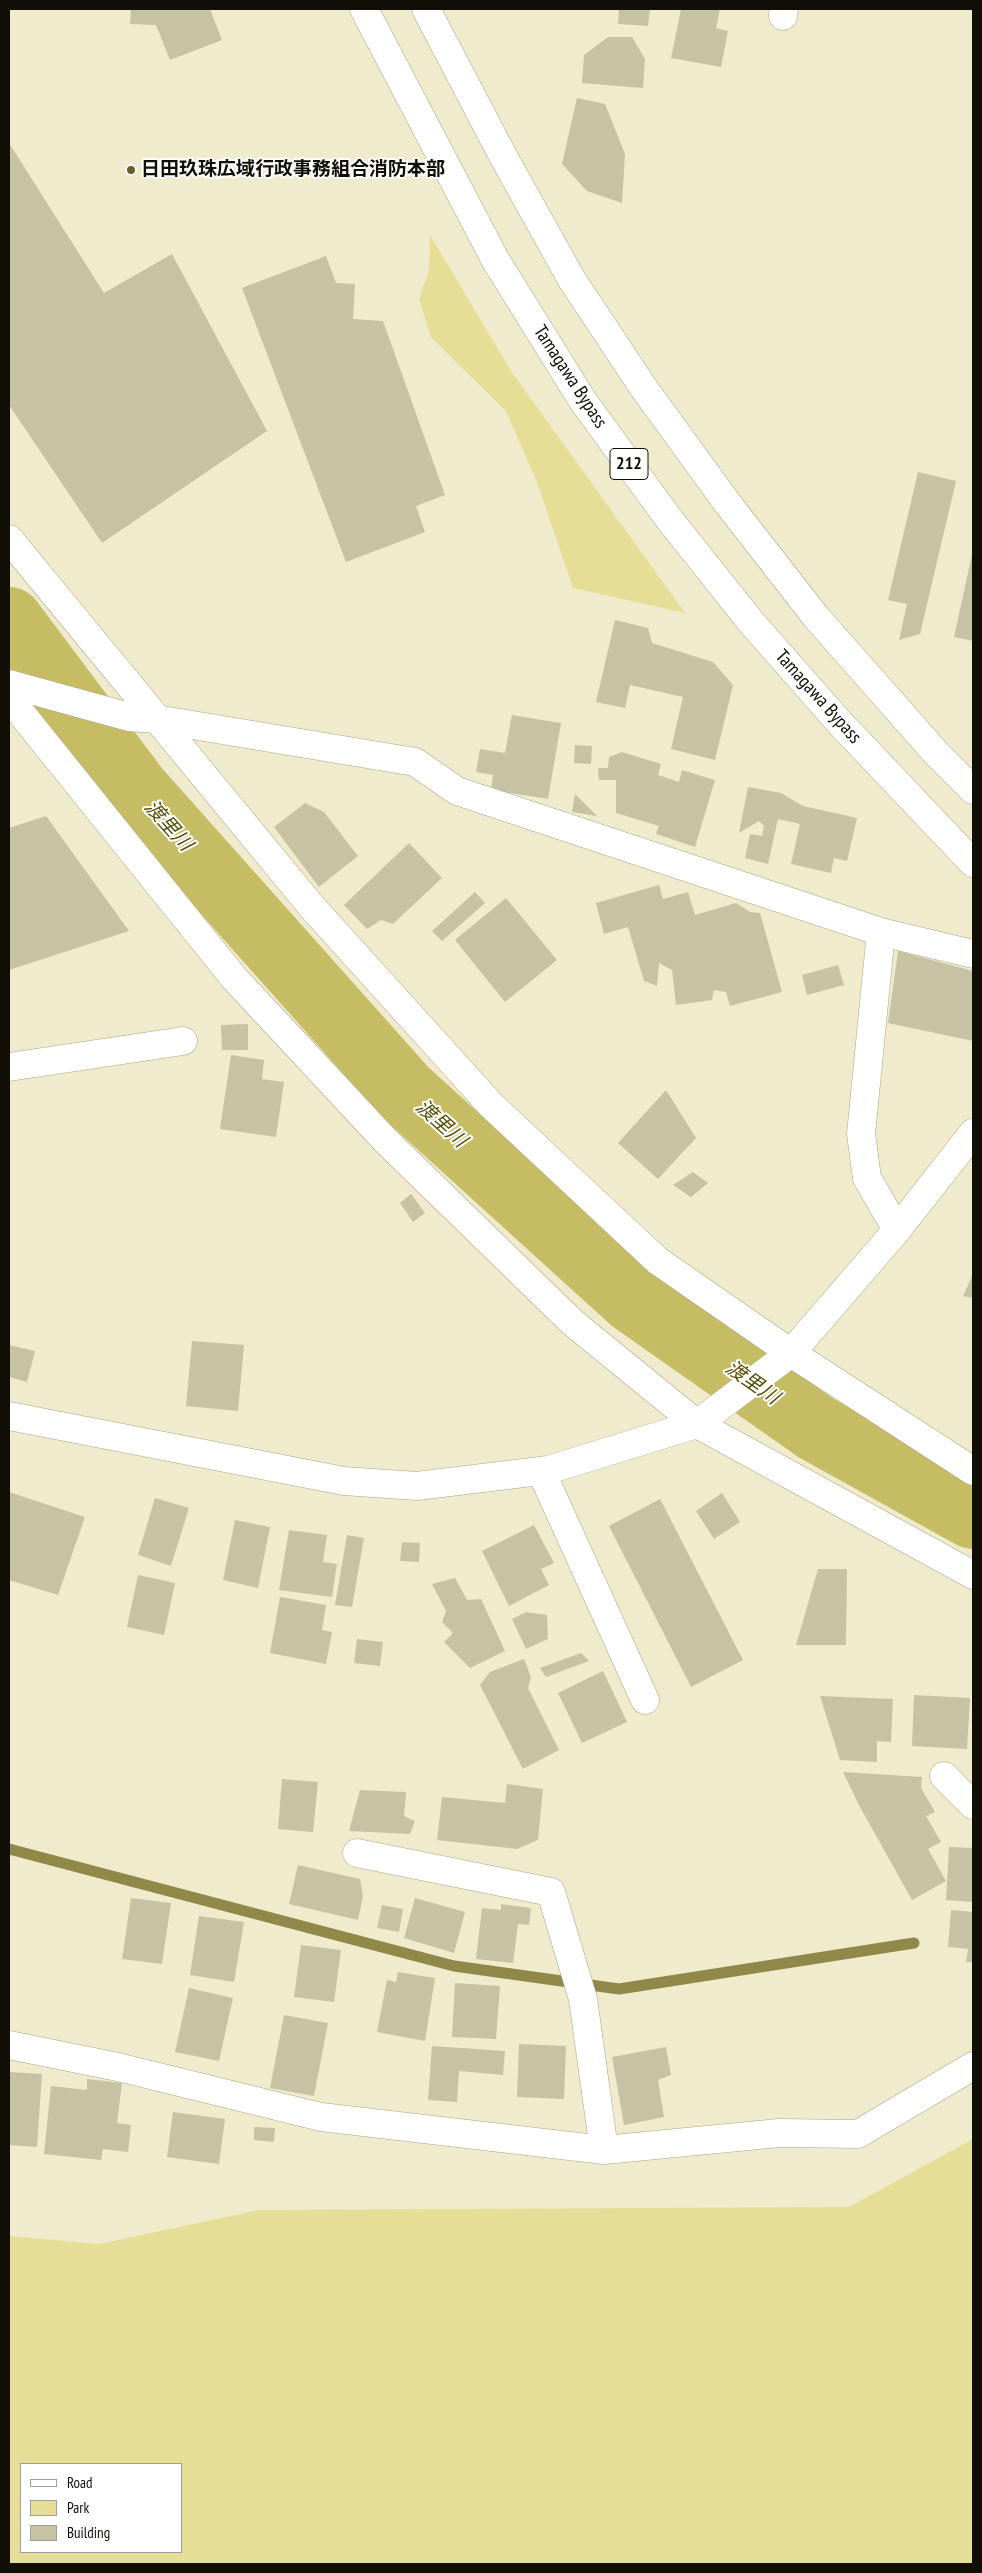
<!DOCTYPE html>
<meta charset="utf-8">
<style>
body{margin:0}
#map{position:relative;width:982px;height:2573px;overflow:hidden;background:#efebcc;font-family:"PT Sans Narrow",sans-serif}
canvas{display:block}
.frame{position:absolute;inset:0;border:10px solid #100e05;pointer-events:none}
.legend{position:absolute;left:20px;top:2463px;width:162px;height:90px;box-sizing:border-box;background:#fff;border:1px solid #9f9f9b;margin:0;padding:6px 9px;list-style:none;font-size:15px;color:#100e05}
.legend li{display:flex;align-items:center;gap:10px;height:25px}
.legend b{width:25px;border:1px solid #9f9f9b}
</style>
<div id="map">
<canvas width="982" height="2573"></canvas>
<div class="frame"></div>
<ul class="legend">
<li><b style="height:6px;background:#fff"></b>Road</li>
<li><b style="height:14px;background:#e6de96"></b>Park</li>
<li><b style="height:14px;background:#c6c3a4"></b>Building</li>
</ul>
</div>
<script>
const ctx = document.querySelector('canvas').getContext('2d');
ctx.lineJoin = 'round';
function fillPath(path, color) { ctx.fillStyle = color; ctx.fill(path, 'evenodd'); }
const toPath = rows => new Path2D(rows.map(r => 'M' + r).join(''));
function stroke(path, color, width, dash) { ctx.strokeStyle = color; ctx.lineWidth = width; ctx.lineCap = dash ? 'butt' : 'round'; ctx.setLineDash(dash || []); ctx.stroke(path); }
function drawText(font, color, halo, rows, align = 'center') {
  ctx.font = font + ' "PT Sans Narrow","Noto Sans JP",sans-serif'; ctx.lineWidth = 4; ctx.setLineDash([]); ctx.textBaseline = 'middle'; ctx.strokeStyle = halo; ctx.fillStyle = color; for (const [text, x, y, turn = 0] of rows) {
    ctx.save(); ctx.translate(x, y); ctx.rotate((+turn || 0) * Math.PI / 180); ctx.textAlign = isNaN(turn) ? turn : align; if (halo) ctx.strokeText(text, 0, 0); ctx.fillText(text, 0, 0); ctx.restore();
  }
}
const green = toPath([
 [430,235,511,371,685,613,573,588,537,482,506,411,431,337,419,299,429,271],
 [973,2139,973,2564,9,2564,9,2236,99,2244,259,2210,849,2207],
 [21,2464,181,2464,181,2552,21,2552]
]);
const stream = toPath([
 [9,1849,454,1966,619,1989,914,1943]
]);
const river = toPath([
 [9,621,135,789,405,1092,634,1300,816,1428,973,1515]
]);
const building = toPath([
 [131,9,210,9,222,40,170,60,156,25,130,24],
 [619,9,650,9,648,26,618,24],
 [681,9,720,9,716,28,728,31,721,67,671,58],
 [608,37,632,37,645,59,643,88,582,83,584,55],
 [577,98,605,104,625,154,622,203,587,191,562,164],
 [9,143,104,293,172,254,267,431,102,543,9,405],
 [326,256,336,283,355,284,353,319,383,321,445,495,416,506,425,532,346,562,242,288],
 [918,472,956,481,920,634,899,640,907,604,888,600],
 [973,550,973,641,954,637],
 [615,620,648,628,652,643,713,662,733,685,715,760,671,749,683,697,630,685,625,708,596,702],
 [512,715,561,723,548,799,491,790,493,775,476,772,480,749,505,753],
 [575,745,592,746,591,764,574,763],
 [622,752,661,764,658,775,679,782,682,770,715,780,695,847,656,834,659,826,616,813,616,780,599,780,598,768,608,768,609,757],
 [748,787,781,793,803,806,857,818,847,861,834,858,831,873,791,864,800,824,778,819,768,864,745,858,750,834,762,836,764,826,759,821,739,833],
 [575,794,597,816,572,812],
 [305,803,324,812,358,856,319,887,274,827],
 [46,816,129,931,9,970,9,828],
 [409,843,442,878,393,924,381,920,367,929,344,905],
 [659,885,663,899,688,892,695,915,736,903,750,912,760,913,782,992,730,1006,726,992,714,990,712,1000,676,1005,672,970,659,963,657,986,644,981,628,927,604,934,596,903],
 [475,892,485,903,442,941,432,931],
 [506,898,557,960,505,1002,455,940],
 [898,951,973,971,973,1041,888,1023],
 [838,965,844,985,807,995,802,975],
 [248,1024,248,1050,222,1050,221,1025],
 [231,1055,264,1060,262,1079,284,1082,276,1137,220,1129],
 [666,1090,696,1138,658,1179,618,1143],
 [693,1172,708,1183,691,1197,673,1185],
 [411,1194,425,1213,413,1222,400,1203],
 [973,1274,973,1298,963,1296],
 [192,1341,244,1345,238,1411,186,1406],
 [9,1345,35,1351,27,1382,9,1377],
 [9,1492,85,1517,58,1595,9,1580],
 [722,1493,740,1522,714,1539,696,1511],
 [155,1498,189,1508,171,1566,138,1555],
 [660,1499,743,1660,691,1687,609,1526],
 [235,1520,270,1527,258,1588,223,1580],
 [534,1525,554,1563,541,1569,549,1585,509,1606,482,1551],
 [289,1530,327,1535,323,1562,337,1564,332,1597,279,1590],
 [347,1535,364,1538,352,1607,335,1605],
 [402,1542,420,1543,419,1562,400,1561],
 [818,1569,847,1569,846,1645,796,1645],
 [138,1575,175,1583,164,1635,127,1627],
 [455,1578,467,1600,481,1599,505,1651,470,1668,444,1642,453,1633,442,1622,446,1611,432,1584],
 [280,1597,326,1605,322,1630,332,1632,326,1664,270,1653],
 [526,1612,547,1615,548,1639,526,1649,512,1619],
 [357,1639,383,1642,380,1666,354,1663],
 [581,1653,589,1661,546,1677,540,1668],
 [524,1659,531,1677,528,1688,559,1750,523,1769,480,1685,490,1672],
 [603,1671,627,1722,582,1743,558,1693],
 [914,1695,970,1698,967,1749,912,1746],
 [820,1696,893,1699,891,1742,877,1741,877,1762,840,1760],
 [843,1772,922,1777,921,1788,935,1812,926,1816,941,1842,928,1849,946,1881,912,1900,860,1807],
 [282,1779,318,1782,313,1832,278,1829],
 [507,1784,543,1789,538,1840,517,1849,437,1840,442,1797,505,1803],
 [360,1790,406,1792,404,1816,415,1821,410,1834,349,1831],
 [949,1847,973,1848,973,1902,946,1900],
 [298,1865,360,1879,363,1896,358,1920,289,1904],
 [131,1898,171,1903,162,1964,122,1959],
 [415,1898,465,1912,454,1953,404,1938],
 [501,1904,531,1908,529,1925,518,1924,513,1963,476,1959,482,1908,501,1910],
 [382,1905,403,1909,399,1932,377,1928],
 [951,1910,973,1912,973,1962,966,1962,968,1949,948,1947],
 [199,1916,244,1922,234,1982,190,1975],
 [301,1945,341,1950,334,2002,294,1997],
 [398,1972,435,1978,425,2041,377,2032,387,1980,396,1982],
 [455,1983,500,1986,496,2039,452,2037],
 [189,1988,233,1998,219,2061,175,2052],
 [284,2015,328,2023,314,2096,270,2088],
 [519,2044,566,2046,564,2099,517,2097],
 [432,2046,505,2051,503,2075,459,2071,457,2102,428,2100],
 [666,2047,671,2075,658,2080,664,2117,624,2125,612,2057],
 [9,2072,42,2074,37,2147,9,2145],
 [87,2079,122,2083,117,2123,131,2125,128,2152,103,2149,101,2160,44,2154,51,2086,87,2090],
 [173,2112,225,2119,219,2164,167,2157],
 [254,2127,275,2128,274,2142,254,2140]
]);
const minor = toPath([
 [783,16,784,9],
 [9,539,312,907,491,1105,658,1261,791,1353,973,1471],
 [9,684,129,717,156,719,415,762,457,791,881,932,861,1134,867,1178,897,1230],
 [9,698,234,978,386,1141,572,1322,697,1424,973,1575],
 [881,932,973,954],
 [9,1067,183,1041],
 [9,1416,344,1481,417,1486,548,1470,697,1424,791,1353,897,1230,973,1133],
 [541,1471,645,1700],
 [944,1776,973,1805],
 [357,1853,551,1892,583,1999,604,2150],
 [9,2045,118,2067,321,2117,604,2150,779,2133,858,2134,973,2066]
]);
const highway = toPath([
 [364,9,496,261,583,401,669,519,751,622,840,723,973,863],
 [426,9,503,156,572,280,643,387,728,504,816,617,936,753,973,790]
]);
const markers = [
 [131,170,5,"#66602c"]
];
const shields = [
 [629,464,38]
];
const shieldNames = [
 ["212",629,464]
];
const poiNames = [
 ["日田玖珠広域行政事務組合消防本部",141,170]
];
const streetNames = [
 ["Tamagawa Bypass",570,377,57],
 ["Tamagawa Bypass",818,697,48]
];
const waterNames = [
 ["渡里川",168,826,48],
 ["渡里川",441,1124,42],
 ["渡里川",752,1383,35]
];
fillPath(green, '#e6de96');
stroke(stream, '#8f8848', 11);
stroke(river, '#c6bc64', 68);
fillPath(building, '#c6c3a4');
stroke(minor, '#a8a587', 29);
stroke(highway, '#a8a587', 29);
stroke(minor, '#fff', 28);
stroke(highway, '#fff', 28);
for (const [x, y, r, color] of markers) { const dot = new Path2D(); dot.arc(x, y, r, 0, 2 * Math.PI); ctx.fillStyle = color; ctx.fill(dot); stroke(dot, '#fff', 2); }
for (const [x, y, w] of shields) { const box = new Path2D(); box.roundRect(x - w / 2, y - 15.5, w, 31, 4); ctx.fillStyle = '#fff'; ctx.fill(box); stroke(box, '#100e05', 1); }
drawText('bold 18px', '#100e05', null, shieldNames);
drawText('bold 19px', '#100e05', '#fff', poiNames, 'left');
drawText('19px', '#100e05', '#fff', streetNames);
drawText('italic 20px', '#58500b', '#fff', waterNames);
</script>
